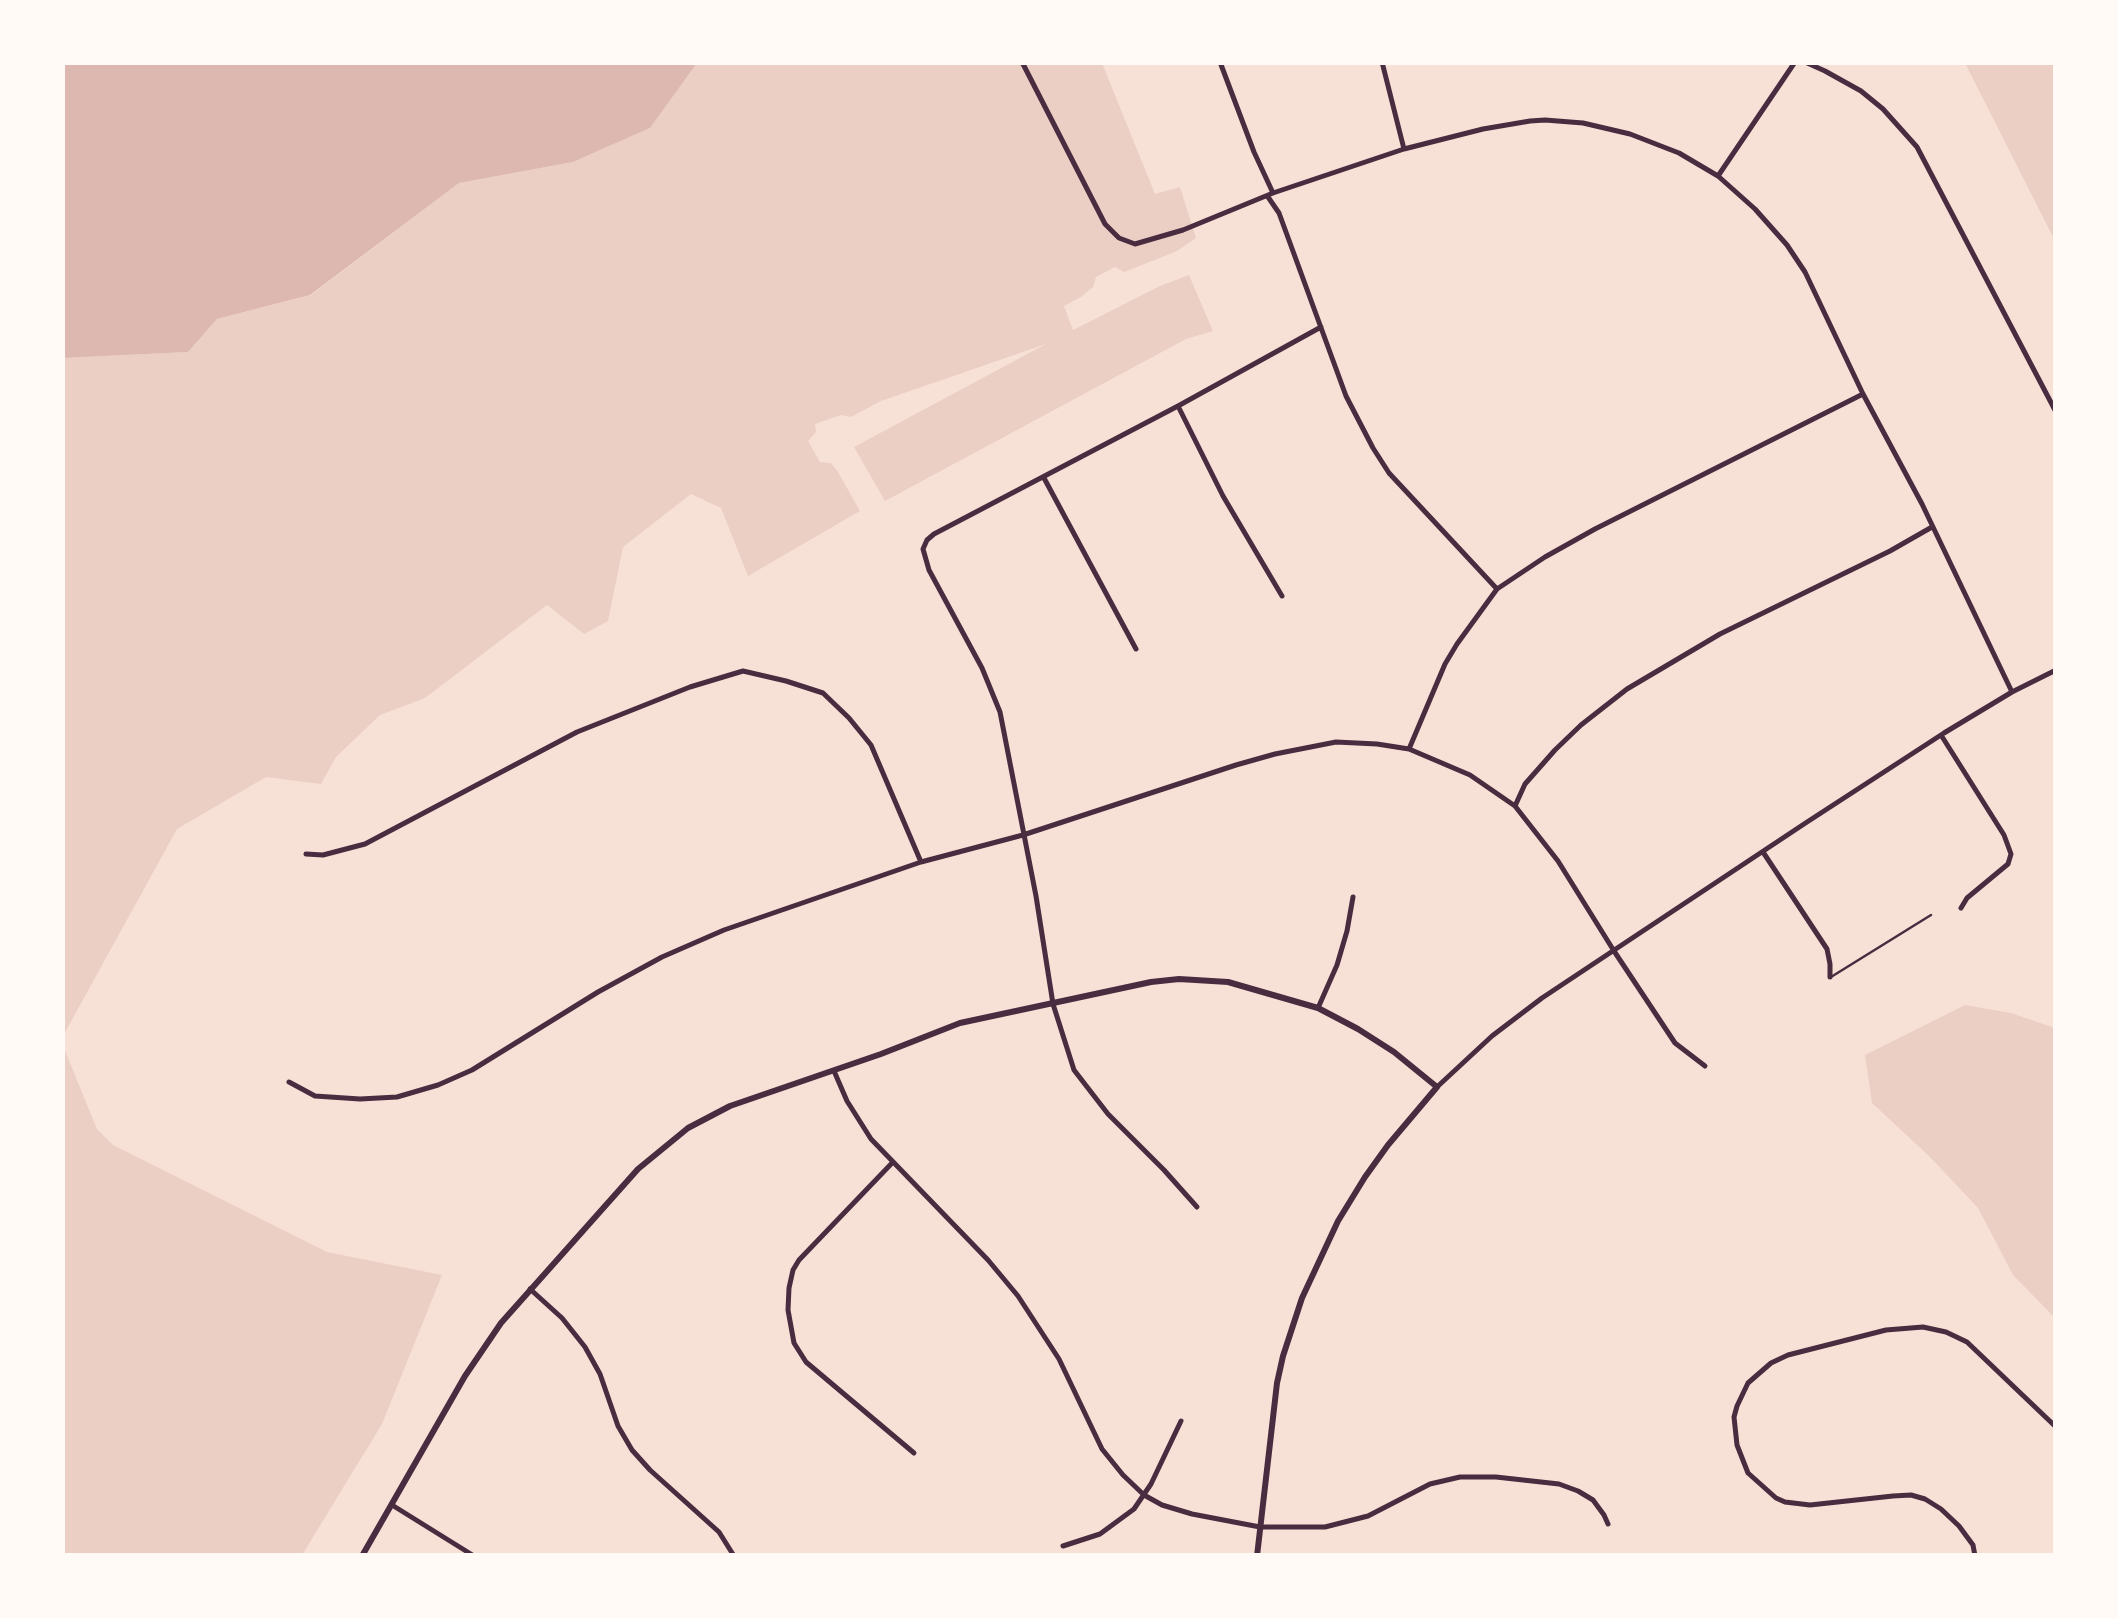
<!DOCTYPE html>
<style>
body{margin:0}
#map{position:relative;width:2118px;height:1618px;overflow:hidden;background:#f7e1d7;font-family:Lato,sans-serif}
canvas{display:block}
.frame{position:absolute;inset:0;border:65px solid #fffaf5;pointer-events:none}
</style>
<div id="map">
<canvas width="2118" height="1618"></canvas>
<div class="frame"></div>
</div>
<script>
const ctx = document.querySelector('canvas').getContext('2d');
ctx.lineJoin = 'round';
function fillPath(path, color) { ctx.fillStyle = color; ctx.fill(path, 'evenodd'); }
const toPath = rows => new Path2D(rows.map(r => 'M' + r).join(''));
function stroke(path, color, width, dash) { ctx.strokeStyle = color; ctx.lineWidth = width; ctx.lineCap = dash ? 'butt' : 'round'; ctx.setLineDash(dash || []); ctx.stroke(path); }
const green = toPath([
 [697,63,1102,63,1155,194,1180,187,1196,238,1177,251,1142,265,1124,272,1115,267,1096,277,1093,287,1081,297,1064,306,1073,330,1160,286,1189,275,1213,331,1186,339,885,501,854,447,1046,344,881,401,851,417,841,415,815,424,816,432,808,441,820,462,831,463,838,472,860,511,748,576,721,508,691,494,623,547,608,621,584,634,547,605,425,698,380,715,336,757,321,784,266,777,177,829,63,1036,63,358,188,352,217,319,311,295,459,183,573,162,650,128],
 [1965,63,2055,63,2055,241,2009,150],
 [1965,1005,2011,1013,2055,1028,2055,1318,2013,1275,1978,1208,1930,1157,1872,1103,1865,1055],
 [63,1046,97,1129,113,1145,327,1252,442,1275,382,1424,302,1555,63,1555]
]);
const water = toPath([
 [62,63,63,62,697,63,650,128,573,162,459,183,310,295,217,319,188,352,63,358]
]);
const service = toPath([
 [1831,977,1931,915]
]);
const minor = toPath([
 [1022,62,1105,224,1119,238,1135,244,1183,230,1273,193,1404,149,1483,129,1530,121,1545,120,1583,123,1630,134,1679,153,1718,176,1755,209,1787,245,1805,272,1863,394,1922,504,2012,692],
 [1220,62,1254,152,1273,193],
 [1382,62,1404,149],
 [1805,62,1825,71,1861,91,1883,109,1917,147,2056,412],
 [1718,176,1795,62],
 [1268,197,1279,213,1346,396,1373,448,1389,473,1497,589],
 [1178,406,1223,496,1282,596],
 [1044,478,1136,649],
 [1941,735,2004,835,2011,854,2008,864,1967,898,1961,908],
 [1409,749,1445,664,1457,644,1497,589,1545,557,1595,529,1863,394],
 [1515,806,1525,784,1555,750,1581,725,1627,689,1720,634,1890,551,1932,527],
 [1763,852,1827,949,1830,964,1830,977],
 [306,854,323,855,365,844,577,732,690,687,743,671,786,681,823,693,849,718,871,745,921,862],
 [1318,1008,1337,965,1347,931,1353,897],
 [834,1071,847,1101,871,1139,988,1260,1018,1296,1059,1359,1102,1449,1123,1475,1144,1495,1162,1505,1192,1514,1260,1527,1325,1527,1368,1516,1430,1484,1460,1477,1496,1477,1559,1484,1578,1491,1593,1500,1604,1515,1608,1524],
 [289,1082,315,1096,360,1099,397,1097,438,1085,472,1070,598,992,662,957,724,930,921,862,1023,835,1236,765,1275,754,1336,742,1377,744,1409,749,1470,775,1515,806,1558,861,1614,951,1675,1043,1705,1066],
 [1437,1087,1492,1036,1542,998,1804,824,1944,733,2012,692,2056,670],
 [893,1162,799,1260,793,1270,789,1288,788,1310,794,1343,806,1362,914,1453],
 [1197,1207,1164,1170,1108,1114,1074,1070,1053,1004,1036,896,1000,712,982,668,929,570,923,549,927,540,934,534,1178,406,1321,327],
 [530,1289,562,1318,585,1347,600,1374,618,1426,632,1450,650,1470,719,1532,734,1556],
 [392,1505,474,1556],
 [1063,1546,1100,1534,1134,1509,1151,1484,1181,1421],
 [1975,1556,1973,1545,1959,1526,1941,1509,1925,1499,1911,1495,1893,1496,1810,1505,1785,1502,1776,1498,1748,1473,1737,1445,1734,1417,1737,1406,1748,1383,1771,1363,1788,1355,1886,1330,1923,1327,1946,1332,1967,1342,2056,1427]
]);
const secondary = toPath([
 [362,1556,465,1376,501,1323,638,1169,688,1128,730,1106,881,1054,960,1023,1151,982,1179,979,1228,982,1318,1008,1358,1029,1394,1052,1437,1087,1388,1145,1365,1177,1338,1221,1302,1298,1283,1356,1277,1383,1257,1556]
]);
fillPath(green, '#ebcfc5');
fillPath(water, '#dcb8b0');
stroke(service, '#4a2c40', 2.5);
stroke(minor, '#4a2c40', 5);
stroke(secondary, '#4a2c40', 6);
</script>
